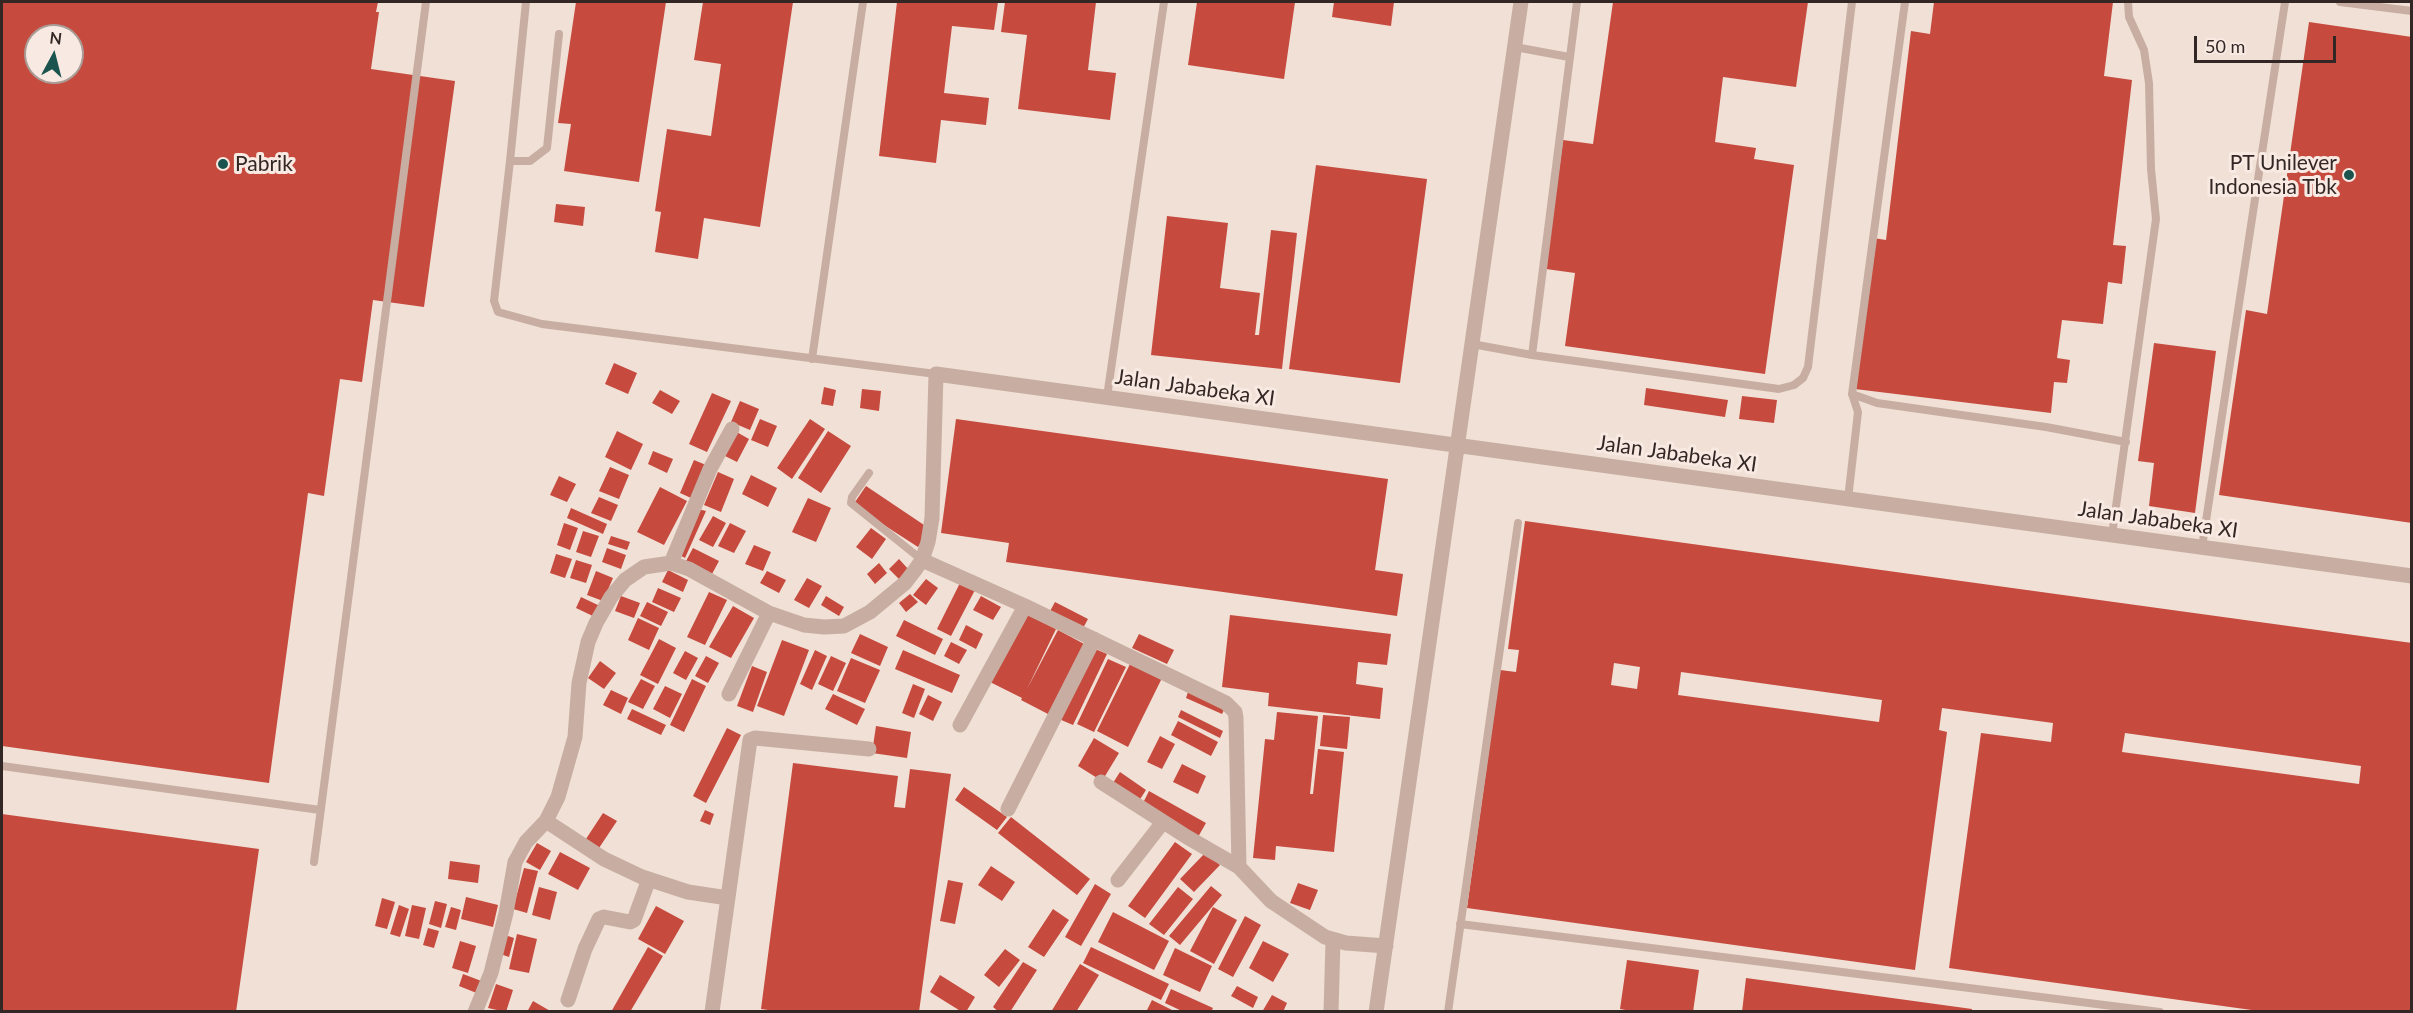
<!DOCTYPE html>
<style>
body{margin:0}
#map{position:relative;width:2413px;height:1013px;overflow:hidden;background:#f0e0d6;font-family:Lato,sans-serif}
canvas{display:block}
.frame{position:absolute;inset:0;border:3px solid #332725;pointer-events:none}
.north{position:absolute;left:24px;top:24px;width:60px;height:60px;box-sizing:border-box;background:#f8eae2;border:2px solid #a99c96;border-radius:50%;rotate:7deg;font-size:16px;font-weight:700;line-height:24px;text-align:center;color:#332725}
.north::after{content:'';display:block;margin:auto;width:21px;height:27px;background:#1b534e;clip-path:polygon(50% 0,100% 100%,50% 72%,0 100%)}
.scale{position:absolute;left:2194px;top:36px;width:142px;height:27px;box-sizing:border-box;border:3px solid #332725;border-top:0;padding-left:8px;font-size:18px;line-height:21px;white-space:nowrap;color:#332725;-webkit-text-stroke:4px #f8eae2;paint-order:stroke}
</style>
<div id="map">
<canvas width="2413" height="1013"></canvas>
<div class="frame"></div>
<div class="north">N</div>
<div class="scale">50 m</div>
</div>
<script>
const ctx = document.querySelector('canvas').getContext('2d');
ctx.lineJoin = 'round';
function fillPath(path, color) { ctx.fillStyle = color; ctx.fill(path, 'evenodd'); }
const toPath = rows => new Path2D(rows.map(r => 'M' + r).join(''));
function stroke(path, color, width, dash) { ctx.strokeStyle = color; ctx.lineWidth = width; ctx.lineCap = dash ? 'butt' : 'round'; ctx.setLineDash(dash || []); ctx.stroke(path); }
function drawText(font, color, halo, rows, align = 'center') {
  ctx.font = font + ' Lato,sans-serif'; ctx.lineWidth = 6; ctx.setLineDash([]); ctx.textBaseline = 'middle'; ctx.strokeStyle = halo; ctx.fillStyle = color; for (const [text, x, y, turn = 0] of rows) {
    ctx.save(); ctx.translate(x, y); ctx.rotate((+turn || 0) * Math.PI / 180); ctx.textAlign = isNaN(turn) ? turn : align; if (halo) ctx.strokeText(text, 0, 0); ctx.fillText(text, 0, 0); ctx.restore();
  }
}
const building = toPath([
 [2,2,378,2,376,12,379,12,371,69,455,81,424,307,373,300,362,382,340,379,324,496,308,493,269,783,2,746],
 [36,36,72,36,72,72,36,72],
 [576,2,666,2,639,182,564,171,571,124,558,123],
 [703,2,793,2,760,227,704,218,698,259,655,252,661,212,655,211,667,129,711,136,721,64,694,60],
 [897,2,998,2,994,30,952,26,944,93,989,98,986,125,941,120,936,163,879,156],
 [1005,2,1096,2,1088,70,1116,73,1110,120,1018,109,1027,35,1001,32],
 [1197,2,1295,2,1284,79,1188,65],
 [1334,2,1394,2,1391,26,1332,17],
 [1613,2,1808,2,1796,87,1723,77,1715,142,1756,148,1754,159,1794,165,1765,374,1565,346,1575,273,1546,269,1563,140,1593,144],
 [1934,2,2113,2,2104,76,2132,80,2113,245,2126,246,2122,284,2108,282,2103,324,2062,320,2057,358,2070,360,2067,383,2054,382,2051,413,1855,389,1873,238,1886,240,1911,31,1930,34],
 [2309,22,2412,37,2412,523,2219,495,2246,310,2267,314],
 [1316,165,1427,179,1400,383,1289,369],
 [556,204,585,207,583,226,554,222],
 [1167,216,1228,223,1220,288,1260,293,1255,335,1259,335,1271,230,1297,233,1282,369,1151,355],
 [2154,343,2216,351,2195,513,2149,506,2154,463,2138,461],
 [614,363,637,373,628,394,605,384],
 [824,387,836,390,833,406,821,404],
 [1646,388,1728,400,1725,417,1644,405],
 [862,389,881,391,879,411,860,408],
 [660,390,680,401,672,414,652,403],
 [712,393,731,401,707,452,689,444],
 [1742,396,1777,400,1774,423,1739,419],
 [740,401,759,409,750,430,731,422],
 [760,419,777,426,768,447,751,440],
 [810,419,825,429,792,479,777,468],
 [956,419,1388,479,1375,570,1403,574,1397,616,1006,562,1009,543,941,533],
 [733,430,749,439,737,462,721,454],
 [617,431,643,444,631,470,605,457],
 [828,431,851,446,821,493,798,478],
 [653,451,673,459,667,473,648,464],
 [694,460,706,465,691,498,680,493],
 [610,467,629,475,619,499,599,491],
 [718,472,734,479,721,512,704,505],
 [751,475,777,488,768,507,742,494],
 [559,476,576,484,567,502,550,495],
 [866,486,930,529,918,547,853,505],
 [660,487,687,501,664,545,637,532],
 [599,497,618,505,611,521,591,513],
 [808,498,831,508,816,542,792,532],
 [571,508,607,524,603,534,567,518],
 [698,509,706,511,685,558,678,554],
 [713,516,726,523,713,547,699,540],
 [1525,521,2412,643,2412,1012,2266,1012,1949,968,1981,733,2051,742,2053,723,1942,708,1939,730,1947,732,1915,970,1467,908,1500,670,1516,672,1519,650,1508,649],
 [1614,663,1640,667,1637,689,1611,685],
 [1681,672,1882,700,1879,722,1678,695],
 [2125,733,2361,766,2359,784,2122,752],
 [564,523,578,528,570,550,557,545],
 [730,523,746,531,734,553,718,546],
 [871,528,886,539,872,559,856,547],
 [583,531,599,536,591,557,576,552],
 [611,536,630,542,627,550,608,544],
 [754,545,771,552,763,571,745,564],
 [607,548,626,555,621,569,602,562],
 [693,548,719,561,712,574,686,561],
 [556,554,572,559,565,578,550,573],
 [899,559,909,570,899,579,889,569],
 [576,560,592,565,586,583,570,578],
 [879,563,887,573,875,584,867,574],
 [668,570,688,580,683,592,662,582],
 [596,571,613,578,603,601,587,595],
 [767,571,786,580,779,593,760,583],
 [807,578,822,586,809,608,794,600],
 [926,579,938,588,926,605,913,595],
 [960,583,975,590,951,636,937,629],
 [658,588,681,598,674,612,652,602],
 [709,592,727,600,705,645,687,637],
 [910,594,918,602,906,612,899,603],
 [621,596,640,603,634,618,615,611],
 [826,596,844,607,839,616,821,605],
 [981,596,1001,607,993,620,973,610],
 [581,597,602,607,597,618,576,608],
 [647,602,668,612,661,626,640,616],
 [1055,602,1088,619,1082,630,1049,613],
 [733,606,754,618,731,658,709,647],
 [1024,613,1056,629,1027,689,1058,630,1086,645,1048,714,1021,700,1022,698,990,682],
 [1230,615,1391,634,1387,665,1358,662,1356,684,1383,688,1380,719,1268,706,1269,693,1222,687],
 [638,618,659,628,649,650,628,640],
 [904,620,943,639,935,655,896,636],
 [966,625,983,634,976,649,959,640],
 [860,634,888,647,880,666,851,653],
 [1139,634,1174,650,1167,664,1132,648],
 [659,639,676,648,658,684,640,675],
 [782,640,809,650,784,716,757,706],
 [951,642,967,650,959,664,944,656],
 [1093,648,1107,654,1073,725,1059,719],
 [815,650,827,656,812,690,800,684],
 [903,650,960,675,952,693,895,669],
 [685,651,698,658,686,680,673,673],
 [706,656,719,663,708,683,695,676],
 [831,656,846,663,833,691,818,684],
 [851,658,880,670,865,703,837,691],
 [1108,659,1126,667,1094,732,1077,724],
 [600,661,616,673,604,689,588,678],
 [1131,662,1162,678,1128,747,1097,731],
 [752,666,767,672,753,712,737,706],
 [641,679,655,686,643,709,628,702],
 [692,679,706,686,684,732,670,725],
 [913,684,925,689,914,718,902,713],
 [665,686,682,694,670,718,653,709],
 [611,690,628,698,621,714,603,705],
 [1188,692,1225,708,1222,714,1186,698],
 [833,694,865,709,857,725,825,709],
 [928,695,942,702,933,721,919,714],
 [632,709,666,725,661,735,627,719],
 [1181,710,1223,731,1220,738,1178,717],
 [1277,712,1318,716,1310,794,1313,794,1318,749,1344,752,1334,852,1276,846,1275,860,1253,858,1265,739,1274,740],
 [1323,715,1350,717,1347,749,1320,746],
 [1178,721,1218,742,1211,756,1171,735],
 [876,726,911,732,907,758,872,753],
 [727,728,741,735,706,803,693,796],
 [1160,736,1175,744,1162,769,1147,762],
 [1094,738,1119,753,1102,781,1078,766],
 [793,763,898,776,894,807,905,808,910,769,951,774,919,1012,783,1012,761,1009],
 [1182,764,1206,776,1198,794,1173,782],
 [1120,772,1146,790,1137,804,1111,786],
 [964,787,1007,817,997,830,955,800],
 [1149,791,1206,823,1198,837,1142,805],
 [705,810,714,814,710,825,700,821],
 [603,813,617,821,597,851,584,842],
 [2,814,259,849,236,1012,2,1012],
 [1011,817,1090,879,1077,895,998,833],
 [1175,842,1192,854,1145,918,1128,906],
 [537,843,551,851,540,870,526,862],
 [560,852,590,868,578,890,548,874],
 [1206,852,1220,865,1194,892,1180,879],
 [450,861,480,865,478,883,448,879],
 [991,866,1015,882,1002,901,978,885],
 [524,868,538,871,527,913,513,909],
 [948,880,963,883,955,924,940,921],
 [1298,883,1318,890,1310,910,1290,903],
 [1095,884,1111,894,1081,946,1065,937],
 [1211,886,1222,895,1180,945,1169,936],
 [539,887,557,892,550,920,532,915],
 [1178,887,1193,899,1164,935,1149,924],
 [466,897,498,905,493,927,461,919],
 [382,898,395,902,387,929,375,926],
 [435,901,447,904,441,928,429,924],
 [399,905,409,909,400,937,390,934],
 [412,905,426,908,419,939,405,936],
 [656,906,684,921,665,954,638,939],
 [451,907,461,910,456,930,445,927],
 [1213,907,1237,920,1214,964,1190,951],
 [1053,909,1069,920,1044,957,1028,947],
 [1113,912,1169,941,1154,970,1098,942],
 [1245,916,1261,925,1233,977,1218,969],
 [428,928,439,931,434,948,423,945],
 [517,934,537,939,529,973,509,969],
 [505,935,514,938,509,957,500,954],
 [460,941,476,946,468,973,452,968],
 [1263,941,1289,954,1273,982,1249,968],
 [648,947,663,956,630,1012,611,1012],
 [1091,947,1169,984,1161,1000,1083,963],
 [1175,948,1212,966,1200,992,1163,975],
 [1005,949,1020,960,999,987,984,975],
 [1627,960,1699,970,1693,1012,1637,1012,1620,1009],
 [1023,962,1037,970,1010,1012,999,1012,993,1007],
 [1080,964,1099,975,1076,1012,1051,1012],
 [463,974,484,982,479,994,459,986],
 [940,975,975,997,966,1012,962,1012,930,992],
 [1746,978,1972,1009,1972,1012,1742,1012],
 [496,984,513,990,506,1012,488,1008],
 [1237,986,1258,997,1253,1008,1231,996],
 [1171,989,1213,1008,1211,1012,1184,1012,1165,1003],
 [1272,995,1287,1003,1283,1012,1262,1012],
 [1152,1000,1176,1012,1146,1012],
 [533,1001,552,1012,527,1012]
]);
const lane = toPath([
 [2340,2,2412,11],
 [559,34,547,148,530,161,510,161,494,301,498,312,542,324,936,374],
 [1515,47,1569,57],
 [510,161,526,2],
 [1472,344,1532,355,1779,389,1794,385,1803,378,1808,367,1852,2],
 [1532,355,1577,2],
 [812,359,863,2],
 [1852,394,1877,403,2046,427,2126,442],
 [1107,397,1164,2],
 [869,473,852,497,851,503,922,560],
 [1848,499,1858,412,1852,394,1905,2],
 [2112,535,2156,219,2151,169,2149,83,2144,50,2129,17,2128,2],
 [2202,547,2285,2],
 [2,766,320,810],
 [314,862,426,2],
 [1460,924,2160,1012],
 [1448,1012,1518,523]
]);
const street = toPath([
 [922,560,1025,606,1226,703,1235,712,1236,718,1239,867,1271,901,1325,937,1346,943,1386,946],
 [671,563,710,469,732,429],
 [729,694,769,613],
 [960,725,1025,606],
 [1101,782,1187,837,1239,867],
 [1008,809,1094,639],
 [546,821,604,859,642,877,688,892,728,898],
 [1118,880,1163,822],
 [568,1000,585,949,599,919,604,917,630,922,634,920,649,879],
 [475,1012,491,973,506,913,515,862,526,842,546,821,558,797,575,737,579,683,588,642,596,623,611,597,625,580,644,567,671,563,689,569,769,613,804,625,824,627,844,626,870,612,905,583,915,570,922,560,928,542,932,518,936,374,2412,576],
 [712,1012,750,740,755,738,869,749],
 [1331,1012,1333,941],
 [1376,1012,1521,2]
]);
const markers = [
 [223,164,6,"#1b534e"],
 [2349,175,6,"#1b534e"]
];
const poiNames = [
 ["PT Unilever",2337,163],
 ["Indonesia Tbk",2337,187],
 ["Pabrik",235,164,"left"]
];
const streetNames = [
 ["Jalan Jababeka XI",1195,388,8],
 ["Jalan Jababeka XI",1677,454,8],
 ["Jalan Jababeka XI",2158,520,8]
];
fillPath(building, '#c64a3e');
stroke(lane, '#c8aea2', 8);
stroke(street, '#c8aea2', 15);
for (const [x, y, r, color] of markers) { const dot = new Path2D(); dot.arc(x, y, r, 0, 2 * Math.PI); ctx.fillStyle = color; ctx.fill(dot); stroke(dot, '#f8eae2', 2); }
drawText('21px', '#332725', '#f8eae2', poiNames, 'right');
drawText('21px', '#332725', '#f8eae2', streetNames);
</script>
